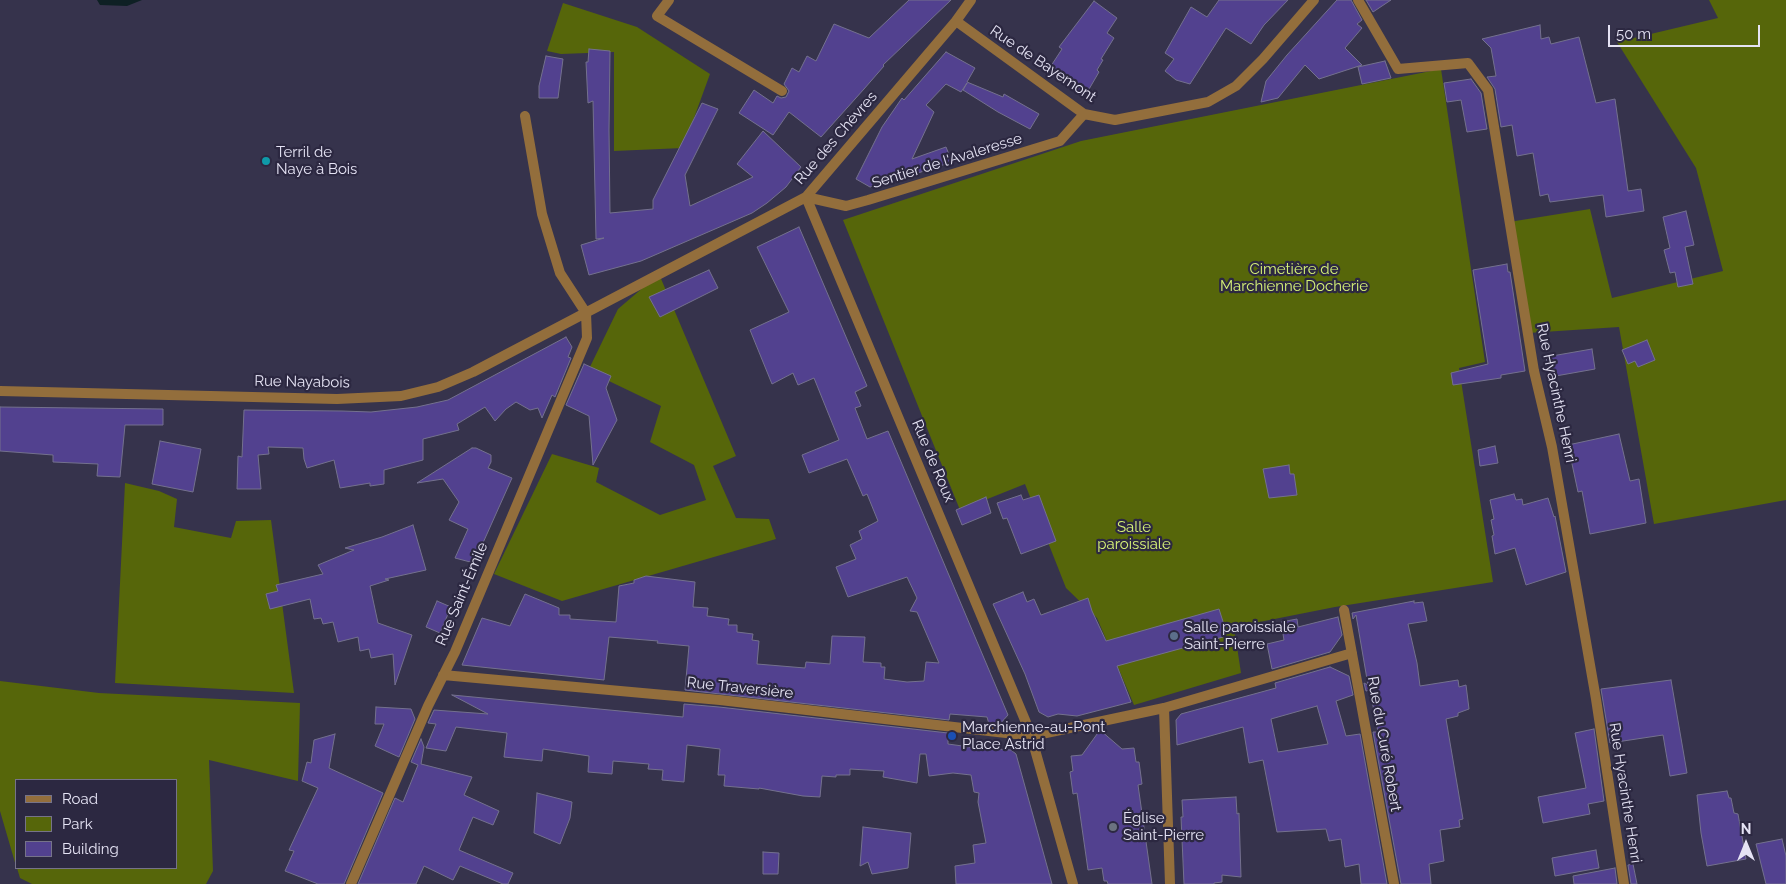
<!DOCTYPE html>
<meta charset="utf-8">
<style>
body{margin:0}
#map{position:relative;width:1786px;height:884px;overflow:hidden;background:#36334c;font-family:Raleway,sans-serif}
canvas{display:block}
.legend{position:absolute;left:15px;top:779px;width:162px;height:90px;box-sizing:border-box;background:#2c2841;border:1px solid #767389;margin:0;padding:6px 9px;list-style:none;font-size:15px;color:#e5e3f4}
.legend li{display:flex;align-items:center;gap:10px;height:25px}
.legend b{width:25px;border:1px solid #767389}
.north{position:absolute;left:1721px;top:819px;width:50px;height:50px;-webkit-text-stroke:4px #2c2841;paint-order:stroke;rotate:0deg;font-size:14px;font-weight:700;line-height:20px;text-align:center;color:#e5e3f4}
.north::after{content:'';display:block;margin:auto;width:18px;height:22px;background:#e5e3f4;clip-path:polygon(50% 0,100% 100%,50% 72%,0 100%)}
.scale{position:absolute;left:1608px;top:25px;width:152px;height:22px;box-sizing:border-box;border:2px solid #e5e3f4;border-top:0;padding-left:6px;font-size:15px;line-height:18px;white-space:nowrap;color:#e5e3f4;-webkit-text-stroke:4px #2c2841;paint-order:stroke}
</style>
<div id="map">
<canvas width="1786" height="884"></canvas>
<ul class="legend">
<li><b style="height:6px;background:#936e3c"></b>Road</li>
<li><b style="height:14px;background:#56660a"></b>Park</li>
<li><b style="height:14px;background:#52418f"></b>Building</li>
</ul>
<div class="north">N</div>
<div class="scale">50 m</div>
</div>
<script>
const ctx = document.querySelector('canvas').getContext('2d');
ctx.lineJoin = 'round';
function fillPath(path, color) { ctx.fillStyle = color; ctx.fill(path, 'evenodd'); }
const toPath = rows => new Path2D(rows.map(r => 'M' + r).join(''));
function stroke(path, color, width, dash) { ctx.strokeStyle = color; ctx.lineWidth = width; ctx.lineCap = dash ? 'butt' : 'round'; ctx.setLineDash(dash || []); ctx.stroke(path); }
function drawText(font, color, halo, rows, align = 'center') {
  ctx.font = font + ' Raleway,sans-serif'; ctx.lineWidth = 4.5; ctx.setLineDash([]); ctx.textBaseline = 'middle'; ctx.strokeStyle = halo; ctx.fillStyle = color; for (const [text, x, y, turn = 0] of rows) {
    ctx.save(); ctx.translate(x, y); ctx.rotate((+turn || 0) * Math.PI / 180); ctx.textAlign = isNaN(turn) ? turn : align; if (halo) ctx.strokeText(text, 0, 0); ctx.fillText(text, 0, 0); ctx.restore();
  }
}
const green = toPath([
 [1709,0,1786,0,1786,500,1654,524,1619,327,1528,333,1509,222,1590,209,1612,298,1723,271,1696,168,1617,42,1718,18],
 [563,3,637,27,710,74,683,148,614,151,614,52,561,54,547,51],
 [1441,69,1485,362,1459,368,1493,582,1335,607,1234,627,1241,673,1134,705,1097,618,1066,588,1025,484,960,510,843,220,1081,141],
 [659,274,736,456,713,466,736,518,769,519,776,539,562,601,494,574,552,454,599,468,596,482,660,515,706,500,694,465,650,442,661,406,588,371,618,309],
 [125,483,159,491,177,499,174,527,231,538,236,521,271,520,294,693,115,683],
 [0,681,99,693,300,703,298,781,209,760,213,871,206,884,32,884,20,878,17,868,176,868,176,780,16,780,16,866,0,811]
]);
const water = toPath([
 [97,0,142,0,127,6,100,5]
]);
const building = toPath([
 [909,0,951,0,883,65,884,66,864,89,821,137,789,112,773,135,739,113,754,90,773,103,777,96,781,98,786,97,789,91,784,84,792,68,799,72,807,56,816,61,834,24,869,38,909,0],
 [1219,0,1288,0,1264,25,1251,44,1226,28,1190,84,1176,80,1165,71,1174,59,1165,53,1191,7,1207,17,1219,0],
 [1337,0,1351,0,1362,20,1357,24,1362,28,1345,48,1362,65,1319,79,1305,65,1278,98,1261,102,1266,81,1287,55,1337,0],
 [1366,0,1391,0,1373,12,1366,0],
 [1094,1,1117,18,1107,33,1114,38,1101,59,1103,60,1097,70,1099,72,1085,96,1077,92,1047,72,1062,49,1059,47,1094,1],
 [1540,25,1541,39,1549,37,1551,44,1579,37,1596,103,1615,99,1628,191,1641,189,1644,211,1606,217,1603,195,1550,202,1548,194,1540,196,1533,153,1517,156,1512,125,1501,127,1495,89,1487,77,1496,76,1491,48,1482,39,1540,25],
 [589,49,610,51,609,130,610,213,653,209,653,200,702,103,718,109,685,175,690,206,753,177,737,164,763,131,801,167,786,187,767,203,752,213,641,261,589,275,581,245,604,238,596,239,593,101,588,103,586,62,588,62,589,49],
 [946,52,975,68,967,82,1003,97,1004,94,1039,114,1030,129,998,112,963,90,967,83,961,92,946,84,926,105,934,112,912,159,946,147,952,162,890,182,889,181,870,187,856,179,882,127,902,98,904,100,946,52],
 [546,56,563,59,558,98,539,98,539,86,546,56],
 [1385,61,1391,78,1362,84,1358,67,1385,61],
 [1471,79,1481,93,1487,129,1467,132,1461,100,1447,102,1444,83,1471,79],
 [1686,211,1694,245,1685,247,1693,284,1678,287,1675,272,1670,273,1664,250,1670,248,1663,217,1686,211],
 [799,227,867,386,855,392,861,406,855,408,867,439,888,431,1008,715,999,725,989,724,987,717,950,714,949,720,685,690,689,646,657,643,658,641,609,637,604,680,462,665,482,618,510,626,525,594,559,608,559,615,570,615,570,619,616,622,619,586,634,583,634,580,646,576,695,582,693,607,708,608,707,616,729,619,728,625,737,625,737,632,753,634,752,640,759,641,757,664,805,668,806,662,830,664,832,636,865,637,863,662,881,663,881,667,885,667,884,679,907,682,924,681,926,662,939,663,917,612,910,611,917,598,907,577,848,597,836,567,856,559,850,545,862,539,859,531,878,521,867,494,863,496,847,459,809,473,802,455,839,440,814,378,798,385,793,373,772,384,750,330,789,312,757,247,799,227],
 [1507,264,1508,272,1510,272,1525,371,1501,375,1501,378,1453,385,1451,373,1488,364,1473,270,1507,264],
 [709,270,718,288,660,317,649,297,709,270],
 [566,337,572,347,568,357,571,358,555,397,552,395,542,418,538,408,530,410,516,402,506,409,495,421,485,407,457,424,459,430,423,439,423,460,384,470,384,484,370,486,370,483,340,488,334,460,307,468,304,459,303,448,268,447,269,454,258,455,261,489,237,489,238,456,242,457,244,410,342,411,371,412,417,407,448,400,566,337],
 [1647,340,1655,360,1638,367,1635,361,1628,364,1622,350,1647,340],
 [1592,349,1595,369,1550,377,1546,357,1592,349],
 [584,364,611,376,606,388,617,420,593,465,589,416,566,405,584,364],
 [0,407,163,409,163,425,125,425,120,477,97,476,98,464,53,462,53,455,0,451,0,407],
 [1619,434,1630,481,1639,479,1646,523,1590,534,1582,491,1578,492,1568,445,1619,434],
 [160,441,201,449,193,492,152,484,160,441],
 [1495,446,1498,463,1480,466,1478,450,1495,446],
 [472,448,476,448,491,455,491,462,488,468,512,478,474,563,455,558,468,529,449,520,459,502,443,479,417,483,472,448],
 [1289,465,1290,474,1294,474,1297,495,1269,498,1263,469,1289,465],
 [1514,494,1516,500,1522,499,1523,505,1548,498,1554,517,1555,516,1566,572,1526,585,1515,548,1495,554,1492,536,1494,535,1491,520,1494,519,1490,500,1514,494],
 [1021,495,1023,500,1039,495,1056,541,1021,554,1007,518,1003,519,997,503,1021,495],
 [986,497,991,513,962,525,956,510,986,497],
 [413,525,426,570,385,579,389,580,370,586,378,623,412,635,395,685,393,654,371,658,369,649,360,651,358,637,338,642,333,622,323,624,321,618,314,619,310,599,270,609,266,594,278,591,276,585,323,574,318,565,354,550,345,548,382,537,413,525],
 [1023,592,1027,602,1034,599,1041,615,1088,598,1092,611,1106,641,1219,609,1226,631,1221,632,1223,637,1117,666,1131,702,1077,716,1058,714,1048,717,1039,712,1025,674,993,604,1023,592],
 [437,601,451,607,440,633,426,627,437,601],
 [1414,601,1414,603,1423,602,1427,621,1408,624,1417,663,1420,686,1458,680,1459,687,1466,685,1469,709,1458,713,1458,716,1446,719,1463,819,1459,820,1460,827,1440,830,1444,861,1429,864,1431,884,1401,884,1373,732,1378,732,1370,690,1366,691,1364,683,1368,685,1356,615,1353,619,1352,613,1414,601],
 [1338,617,1342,635,1330,652,1272,669,1267,644,1284,640,1281,622,1297,619,1298,627,1338,617],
 [1330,667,1349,676,1353,695,1336,701,1346,736,1360,734,1387,884,1361,884,1359,864,1345,867,1341,839,1329,841,1326,829,1277,832,1263,760,1249,763,1243,727,1177,745,1176,720,1181,714,1276,688,1275,683,1330,667],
 [1317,706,1328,744,1278,752,1271,719,1317,706],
 [1671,680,1687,773,1670,776,1663,735,1610,743,1601,689,1671,680],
 [452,695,683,717,684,704,719,707,948,733,948,744,984,749,984,748,1011,750,1016,754,1052,884,956,884,955,866,975,863,973,845,986,843,978,802,979,793,974,792,971,775,953,773,929,776,926,754,920,754,917,783,883,777,884,771,850,769,850,775,836,775,836,777,822,776,820,797,803,796,759,788,759,789,724,786,725,775,718,775,720,749,687,745,684,782,662,780,663,770,648,769,649,764,613,761,612,774,588,772,589,756,543,749,542,761,504,757,507,733,456,727,446,751,426,748,436,724,428,723,434,710,488,714,452,695],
 [376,707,411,709,415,719,399,757,375,746,384,724,375,724,376,707],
 [1594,729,1604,801,1588,804,1590,814,1543,823,1538,797,1586,788,1575,733,1594,729],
 [1100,730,1122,749,1134,748,1136,762,1139,762,1142,784,1138,785,1152,884,1108,884,1107,881,1104,881,1102,868,1088,870,1077,793,1073,794,1070,772,1073,771,1071,756,1082,755,1100,730],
 [335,734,329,768,383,793,344,884,318,884,285,871,294,851,289,850,318,788,302,781,307,762,311,763,314,740,335,734],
 [421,739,424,747,421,764,472,777,464,795,499,811,493,825,473,817,459,850,513,873,508,884,503,884,460,866,453,880,424,866,416,884,358,884,395,798,403,802,418,765,411,762,421,739],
 [1727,791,1729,798,1731,798,1734,813,1738,814,1746,859,1707,866,1701,833,1697,795,1727,791],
 [537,793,572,802,570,818,560,844,534,833,537,793],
 [1236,797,1237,814,1239,813,1241,877,1222,875,1222,882,1214,883,1214,884,1184,884,1181,817,1183,817,1182,800,1236,797],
 [863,827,911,833,908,868,872,874,868,862,860,866,863,827],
 [1782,839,1786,856,1786,884,1766,884,1756,844,1782,839],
 [1596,850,1599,868,1555,876,1552,858,1596,850],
 [763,852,779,853,778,874,763,874,763,852],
 [1633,864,1637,884,1631,884,1628,865,1633,864],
 [1615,868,1617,884,1574,884,1573,876,1615,868]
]);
const minor = toPath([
 [669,0,657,16,782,91],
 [1358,0,1398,69,1468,63,1488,90,1534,371,1552,447,1596,699,1624,884],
 [956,21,1084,114,1115,120,1208,102,1236,86,1263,59,1314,0],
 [525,116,542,214,560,273,586,313],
 [806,197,1030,732,1073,884],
 [806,197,846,206,868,200,1060,141,1084,114],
 [0,391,337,399,401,396,438,387,473,372,806,197,956,21,971,0],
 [1344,610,1394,884],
 [443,675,720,700,1032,736,1164,708,1352,653],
 [1164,708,1170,884],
 [351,884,428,706,455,652,587,338,586,313]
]);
const markers = [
 [266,161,5,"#0f9aa8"],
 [1174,636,5,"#5c6f8a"],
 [952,736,5,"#1a4fb4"],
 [1113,827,5,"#6b7280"]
];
const streetNames = [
 ["Rue de Bayemont",1043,64,34],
 ["Rue des Chèvres",836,138,-49],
 ["Sentier de l'Avaleresse",947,161,-17],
 ["Rue Nayabois",302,382,1],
 ["Rue Hyacinthe Henri",1556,393,78],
 ["Rue de Roux",933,461,67],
 ["Rue Saint-Émile",462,594,-67],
 ["Rue Traversière",740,688,6],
 ["Rue du Curé Robert",1384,744,80],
 ["Rue Hyacinthe Henri",1625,793,81]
];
const poiNames = [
 ["Terril de",276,152],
 ["Naye à Bois",276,169],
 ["Salle paroissiale",1184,627],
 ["Saint-Pierre",1184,644],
 ["Marchienne-au-Pont",962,727],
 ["Place Astrid",962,744],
 ["Église",1123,818],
 ["Saint-Pierre",1123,835]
];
const parkNames = [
 ["Cimetière de",1294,269],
 ["Marchienne Docherie",1294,286],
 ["Salle",1134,527],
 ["paroissiale",1134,544]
];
fillPath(green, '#56660a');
fillPath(water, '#0e2024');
fillPath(building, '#52418f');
stroke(building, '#74718e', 1);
stroke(minor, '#936e3c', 10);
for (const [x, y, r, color] of markers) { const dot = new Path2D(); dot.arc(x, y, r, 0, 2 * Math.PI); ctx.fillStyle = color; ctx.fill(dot); stroke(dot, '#2c2841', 2); }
drawText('15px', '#e5e3f4', '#2c2841', streetNames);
drawText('15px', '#e5e3f4', '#2c2841', poiNames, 'left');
drawText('15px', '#d7f378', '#2c2841', parkNames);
</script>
